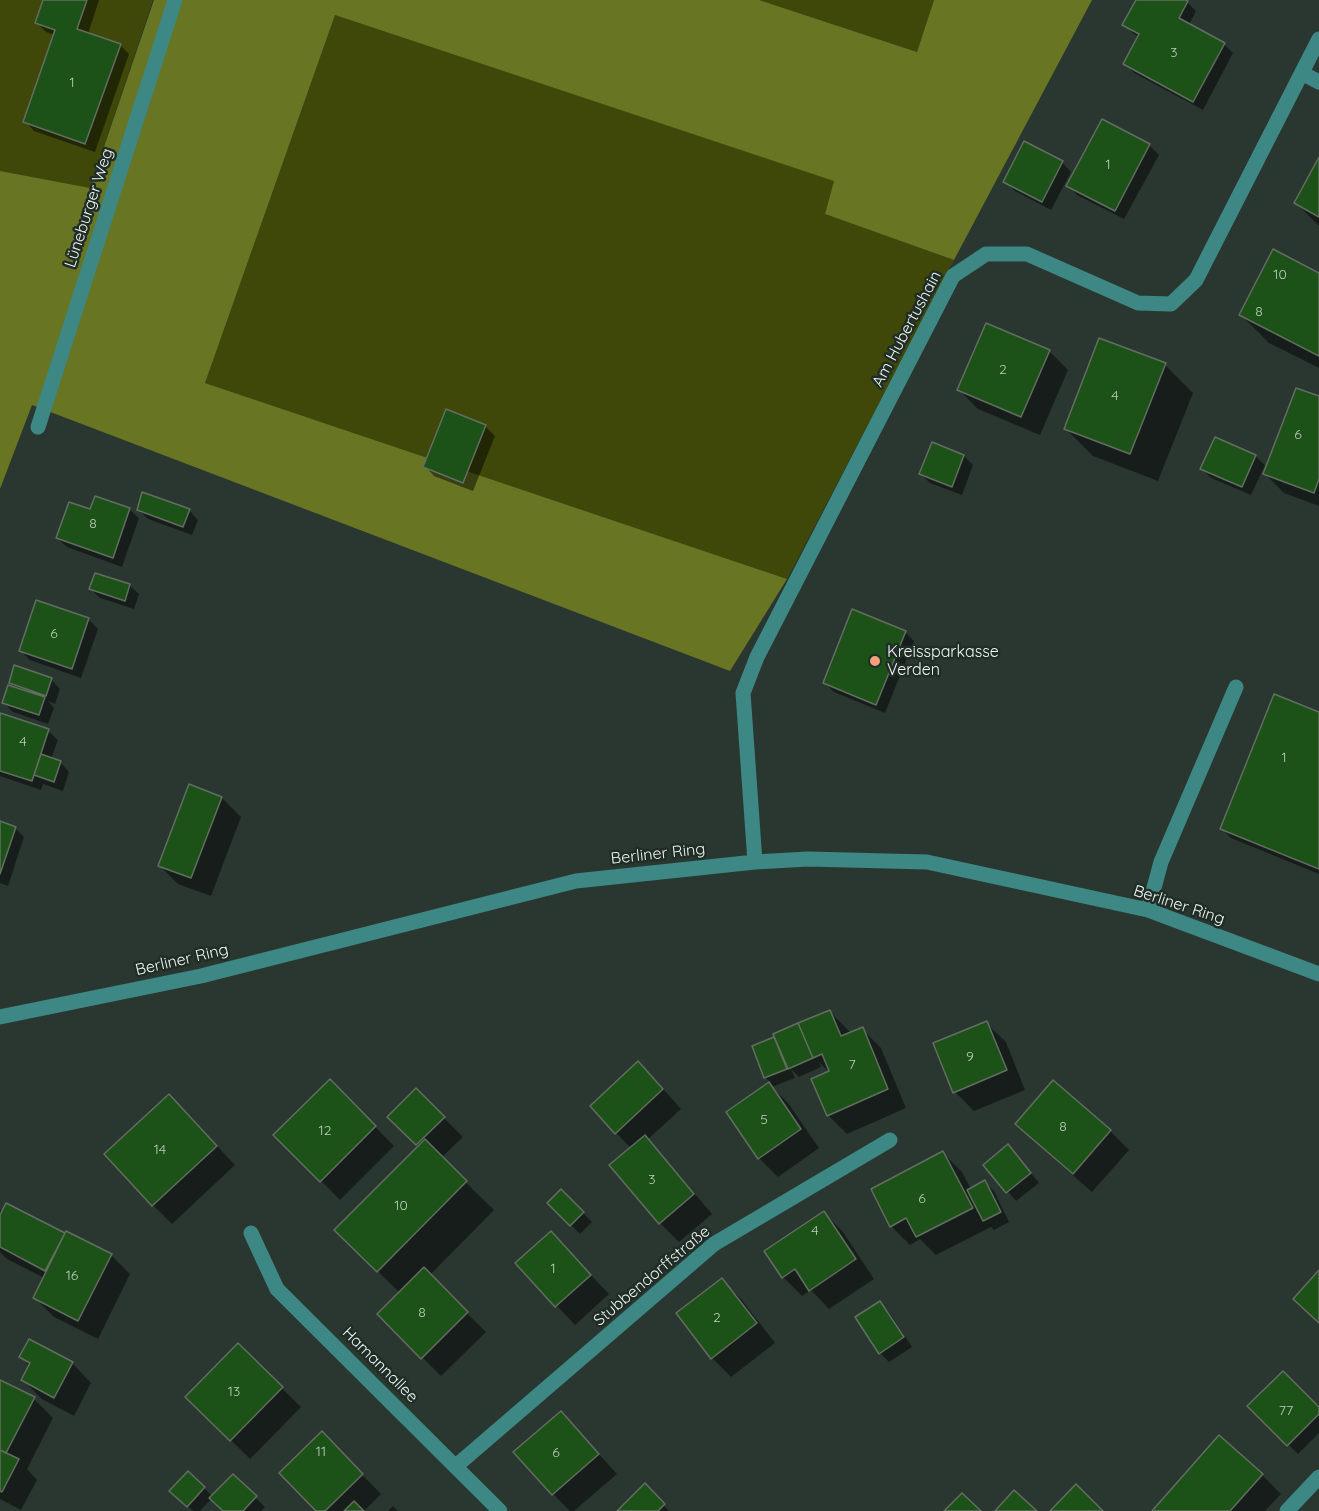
<!DOCTYPE html>
<meta charset="utf-8">
<style>
body{margin:0}
canvas{display:block;background:#2a3731}
</style>
<canvas width="1319" height="1511"></canvas>
<script>
const ctx = document.querySelector('canvas').getContext('2d');
ctx.lineJoin = 'round';
function fillPath(path, color) { ctx.fillStyle = color; ctx.fill(path, 'evenodd'); }
const toPath = rows => new Path2D(rows.map(r => 'M' + r).join(''));
function stroke(path, color, width, dash) { ctx.strokeStyle = color; ctx.lineWidth = width; ctx.lineCap = dash ? 'butt' : 'round'; ctx.setLineDash(dash || []); ctx.stroke(path); }
function drawText(font, color, halo, rows, align = 'center') {
  ctx.font = font + ' Quicksand,sans-serif'; ctx.lineWidth = 5; ctx.setLineDash([]); ctx.textBaseline = 'middle'; ctx.strokeStyle = halo; ctx.fillStyle = color; for (const [text, x, y, turn = 0] of rows) {
    ctx.save(); ctx.translate(x, y); ctx.rotate((+turn || 0) * Math.PI / 180); ctx.textAlign = isNaN(turn) ? turn : align; if (halo) ctx.strokeText(text, 0, 0); ctx.fillText(text, 0, 0); ctx.restore();
  }
}
const green = toPath([
 [0,0,153,0,90,188,0,177],
 [759,0,934,0,917,52],
 [335,15,835,181,825,214,954,260,787,579,205,383]
]);
const forest = toPath([
 [154,0,759,0,917,52,934,0,1092,0,954,260,825,214,834,181,335,15,205,383,787,579,730,671,32,405,0,489,0,171,90,188]
]);
const shadow = toPath([
 [44,0,99,0,88,34,120,45,129,54,95,152,34,131,25,121,55,35,46,32,36,22],
 [1138,0,1183,0,1187,2,1196,11,1189,25,1224,44,1233,53,1203,110,1134,73,1125,63,1139,37,1134,34,1124,25],
 [1103,121,1149,145,1159,155,1124,219,1077,195,1068,185],
 [1319,160,1319,226,1296,203],
 [1062,162,1071,172,1051,210,1015,191,1005,182],
 [1319,274,1319,368,1269,343,1241,315],
 [1049,351,1068,370,1040,435,978,409,959,390],
 [1165,365,1193,393,1158,481,1093,456,1065,428],
 [1319,398,1319,506,1284,493,1265,474],
 [447,411,486,427,495,436,473,491,434,476,425,466],
 [964,456,973,465,962,495,930,483,921,474],
 [1255,456,1265,465,1251,495,1211,478,1202,469],
 [129,509,139,518,122,567,67,547,57,538],
 [138,509,189,510,198,520,192,535,148,519],
 [129,585,139,594,134,609,100,598,91,589],
 [88,619,98,629,81,678,30,660,20,650],
 [905,632,914,641,885,713,834,692,825,683],
 [51,679,60,689,55,704,48,701,54,708,48,724,13,712,3,702,17,689,10,683],
 [1319,714,1319,874,1231,838,1222,829],
 [0,715,48,731,58,740,51,759,60,762,69,772,63,791,43,784,41,790,0,776],
 [222,798,241,817,211,896,178,884,159,865],
 [0,823,15,828,24,837,8,886,0,883],
 [830,1012,849,1031,850,1034,862,1029,881,1048,906,1108,847,1134,828,1115,830,1073,819,1062,821,1067,799,1077,791,1069,795,1078,772,1087,788,1103,819,1148,778,1177,759,1158,728,1112,771,1083,765,1077,754,1047,776,1037],
 [986,1023,1006,1042,1025,1090,974,1111,955,1092],
 [330,1081,394,1146,340,1200,276,1135],
 [657,1082,681,1109,647,1140,663,1156,712,1214,679,1242,660,1223,631,1148,616,1133],
 [416,1090,463,1137,441,1158,494,1210,429,1276,486,1332,441,1376,379,1314,400,1293,336,1230,419,1147,389,1117],
 [188,1115,235,1165,172,1224,153,1205],
 [1017,1124,1110,1131,1129,1150,1092,1192,1036,1143],
 [1008,1146,1039,1183,1016,1201,985,1165],
 [943,1153,962,1172,971,1189,985,1182,994,1191,1009,1222,994,1230,991,1227,936,1255,920,1239,910,1245,891,1226],
 [561,1191,592,1222,580,1234,549,1203],
 [7,1205,65,1236,111,1255,130,1274,98,1339,54,1317,35,1298,44,1278,7,1259,0,1252,0,1210,3,1211],
 [824,1213,843,1232,874,1279,829,1309,811,1290,802,1296,783,1277],
 [551,1233,609,1294,575,1325,517,1263],
 [722,1280,741,1299,775,1343,731,1377,712,1358],
 [879,1302,889,1312,912,1347,889,1362,880,1353],
 [238,1345,301,1407,250,1459,187,1397],
 [21,1357,72,1363,91,1383,74,1416,42,1399,23,1380,30,1366],
 [0,1382,34,1399,53,1418,27,1469,37,1480,21,1510,0,1499],
 [1249,1406,1319,1409,1319,1433,1298,1454],
 [579,1432,617,1474,574,1511,570,1511,553,1494],
 [340,1452,381,1494,364,1511,318,1511],
 [1262,1475,1281,1494,1265,1511,1154,1511],
 [233,1476,265,1507,261,1511,225,1511,212,1498,200,1511,193,1511,181,1500,204,1488,213,1497],
 [645,1486,669,1511,619,1511],
 [393,1506,398,1511,388,1511]
]);
const building = toPath([
 [43,0,87,0,77,29,121,44,85,144,23,122,55,30,35,23,43,0],
 [1136,0,1186,0,1188,1,1179,18,1225,43,1193,102,1123,64,1139,34,1122,25,1136,0],
 [1102,119,1150,144,1115,211,1066,186,1102,119],
 [1024,141,1063,161,1042,202,1003,182,1024,141],
 [1319,157,1319,217,1294,203,1319,157],
 [1273,249,1319,273,1319,356,1239,315,1273,249],
 [986,323,1050,350,1021,417,957,390,986,323],
 [1099,338,1166,363,1130,454,1064,429,1099,338],
 [1296,388,1319,396,1319,479,1314,493,1263,474,1296,388],
 [446,409,486,425,463,483,423,467,446,409],
 [1215,437,1256,455,1242,487,1200,469,1215,437],
 [932,442,964,455,952,487,919,474,932,442],
 [142,492,190,509,183,527,137,510,142,492],
 [95,496,130,508,113,558,56,538,69,502,90,509,95,496],
 [95,573,130,584,125,601,89,589,95,573],
 [36,600,89,618,72,669,19,651,36,600],
 [852,609,906,631,876,705,823,683,852,609],
 [14,665,52,678,46,696,9,683,14,665],
 [8,685,45,697,39,715,2,703,8,685],
 [1274,694,1319,712,1319,869,1220,829,1274,694],
 [0,713,49,729,32,781,0,771,0,713],
 [41,754,61,761,54,782,34,775,41,754],
 [189,784,222,797,191,878,158,866,189,784],
 [0,821,16,827,0,874,0,821],
 [830,1010,841,1036,863,1027,888,1089,827,1116,811,1079,829,1071,822,1054,813,1058,798,1023,830,1010],
 [987,1021,1007,1070,953,1093,933,1043,987,1021],
 [798,1023,813,1058,788,1069,773,1034,798,1023],
 [774,1037,787,1069,764,1078,752,1046,774,1037],
 [638,1061,663,1089,615,1134,590,1106,638,1061],
 [330,1079,376,1126,320,1182,273,1135,330,1079],
 [1053,1080,1111,1130,1073,1174,1015,1124,1053,1080],
 [769,1082,801,1129,758,1159,726,1112,769,1082],
 [416,1088,445,1117,416,1145,387,1117,416,1088],
 [169,1094,217,1146,152,1206,104,1154,169,1094],
 [645,1135,694,1194,659,1224,609,1165,645,1135],
 [425,1139,467,1181,377,1272,334,1230,425,1139],
 [1008,1144,1031,1173,1006,1193,983,1165,1008,1144],
 [943,1151,973,1208,916,1237,906,1218,890,1227,871,1189,943,1151],
 [985,1180,1001,1212,983,1221,967,1190,985,1180],
 [561,1189,584,1212,570,1226,547,1203,561,1189],
 [6,1203,65,1233,45,1271,0,1247,0,1215,6,1203],
 [824,1211,856,1259,809,1291,795,1269,782,1278,764,1251,824,1211],
 [66,1231,112,1254,78,1321,33,1298,66,1231],
 [551,1231,591,1275,555,1307,515,1263,551,1231],
 [424,1267,468,1312,421,1359,377,1314,424,1267],
 [1319,1270,1319,1323,1293,1299,1319,1270],
 [722,1278,757,1323,711,1359,676,1313,722,1278],
 [880,1301,904,1337,879,1354,855,1317,880,1301],
 [29,1339,73,1362,54,1398,21,1380,30,1363,19,1357,29,1339],
 [238,1343,283,1387,230,1441,185,1397,238,1343],
 [1283,1371,1319,1407,1319,1414,1287,1446,1247,1406,1283,1371],
 [0,1380,35,1397,6,1453,0,1450,0,1380],
 [561,1411,599,1454,552,1495,513,1452,561,1411],
 [322,1431,363,1474,325,1511,316,1511,279,1473,322,1431],
 [1219,1435,1263,1474,1230,1511,1152,1511,1219,1435],
 [0,1450,19,1459,2,1492,0,1491,0,1450],
 [188,1471,205,1487,187,1507,169,1491,188,1471],
 [233,1474,257,1496,243,1511,223,1511,209,1498,233,1474],
 [645,1483,665,1504,658,1511,617,1511,645,1483],
 [1076,1484,1103,1511,1050,1511,1076,1484],
 [1014,1490,1037,1511,995,1511,1014,1490],
 [962,1493,981,1511,944,1511,962,1493],
 [354,1501,364,1511,344,1511,354,1501]
]);
const minor = toPath([
 [1302,73,1319,82],
 [38,427,175,0],
 [755,862,743,693,757,657,953,276,986,254,1027,254,1138,303,1171,304,1196,280,1319,39],
 [1148,910,1161,862,1236,687],
 [0,1017,201,976,576,881,755,862,808,859,927,862,1148,910,1319,974],
 [251,1233,277,1289,500,1511],
 [456,1466,714,1244,890,1140],
 [1287,1511,1319,1477]
]);
const markers = [
 [875,661,6,"#f1a17c"]
];
const numberNames = [
 ["3",1174,53],
 ["1",72,83],
 ["1",1108,165],
 ["10",1280,275],
 ["8",1259,312],
 ["2",1003,370],
 ["4",1115,396],
 ["6",1298,435],
 ["8",93,524],
 ["6",54,634],
 ["4",23,742],
 ["1",1284,758],
 ["9",970,1057],
 ["7",852,1065],
 ["5",764,1120],
 ["8",1063,1127],
 ["12",325,1131],
 ["14",160,1150],
 ["3",652,1180],
 ["6",922,1199],
 ["10",401,1206],
 ["4",815,1231],
 ["1",553,1269],
 ["16",72,1276],
 ["8",422,1313],
 ["2",717,1318],
 ["13",234,1392],
 ["77",1286,1411],
 ["11",321,1452],
 ["6",556,1453]
];
const streetNames = [
 ["Lüneburger Weg",89,208,-72],
 ["Am Hubertushain",907,329,-62],
 ["Berliner Ring",658,854,-6],
 ["Berliner Ring",1179,905,18],
 ["Berliner Ring",182,960,-13],
 ["Stubbendorffstraße",652,1276,-40],
 ["Hamannallee",380,1365,45]
];
const poiNames = [
 ["Kreissparkasse",887,652],
 ["Verden",887,670]
];
fillPath(green, '#3f4809');
fillPath(forest, '#687523');
fillPath(shadow, '#0007');
fillPath(building, '#1c5217');
stroke(building, '#636d62', 1.5);
stroke(minor, '#3d8884', 15);
for (const [x, y, r, color] of markers) { const dot = new Path2D(); dot.arc(x, y, r, 0, 2 * Math.PI); ctx.fillStyle = color; ctx.fill(dot); stroke(dot, '#202d27', 2); }
drawText('14px', '#b9ccba', null, numberNames);
drawText('16px', '#edf5f1', '#202d27', streetNames);
drawText('16px', '#edf5f1', '#202d27', poiNames, 'left');
</script>
